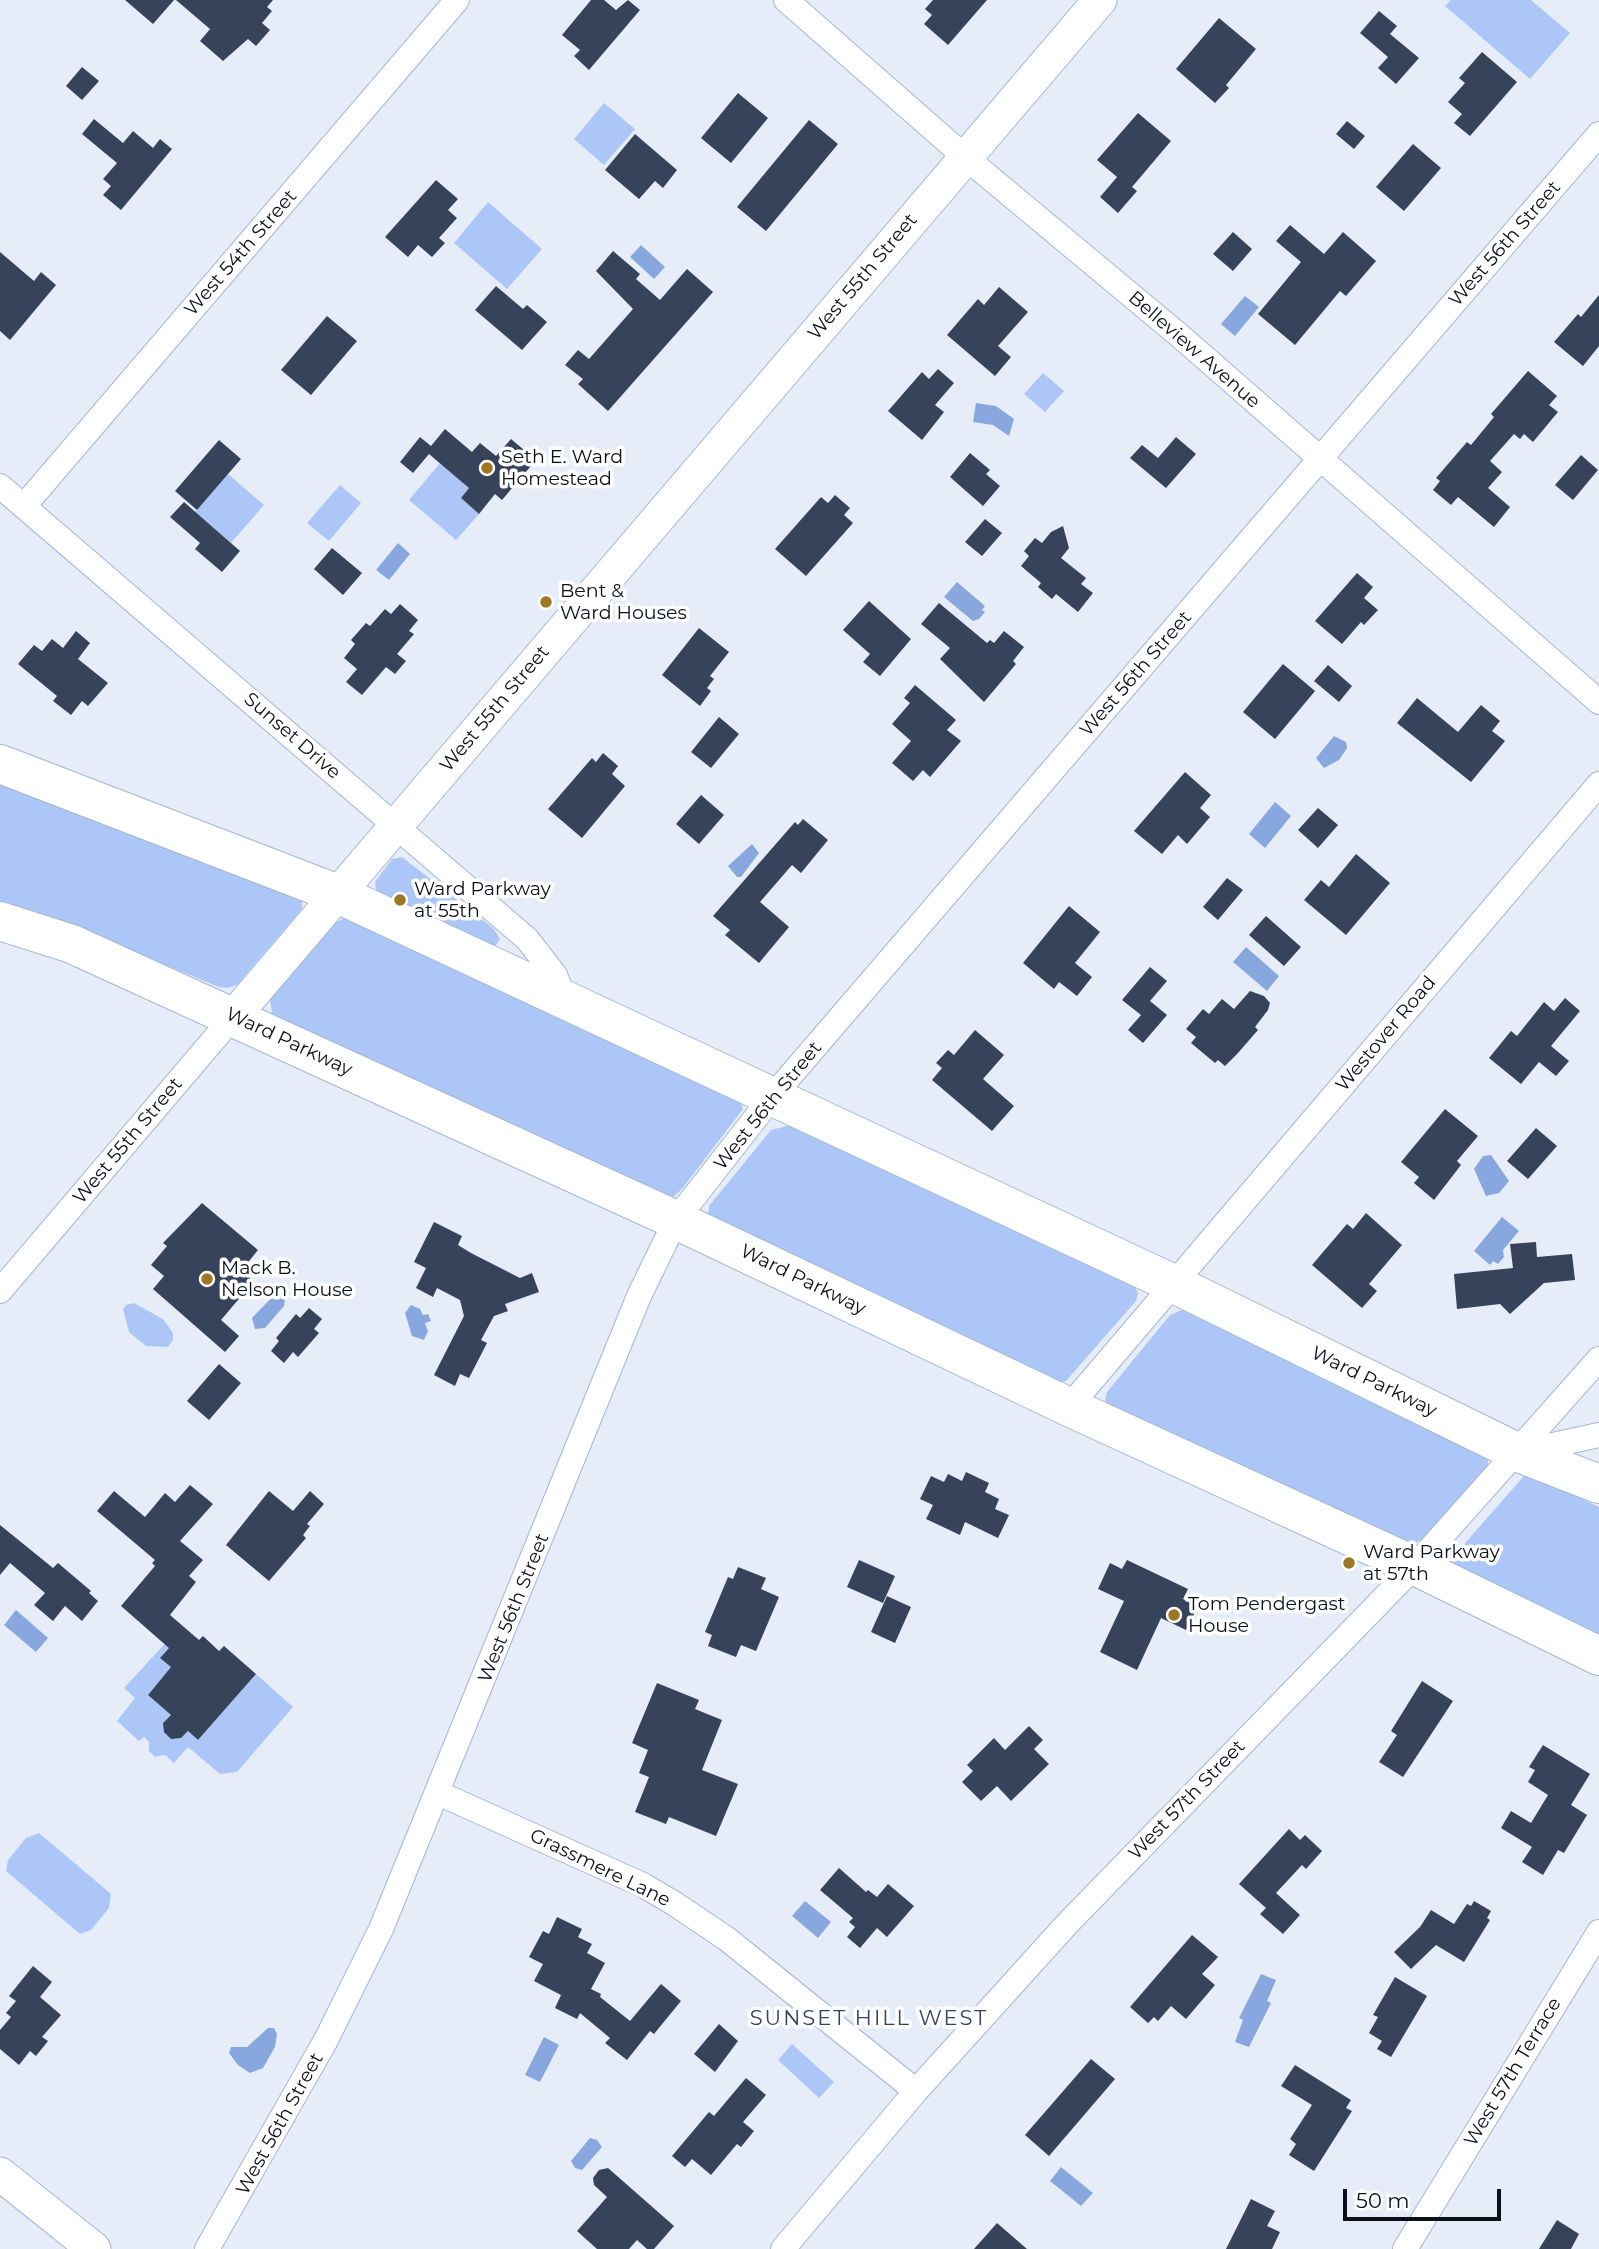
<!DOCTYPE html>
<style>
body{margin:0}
#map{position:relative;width:1599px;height:2249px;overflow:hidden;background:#e6edf9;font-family:Montserrat,sans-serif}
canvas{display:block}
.scale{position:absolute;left:1343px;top:2189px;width:158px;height:32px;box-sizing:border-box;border:4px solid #0b111b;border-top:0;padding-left:9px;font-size:21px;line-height:24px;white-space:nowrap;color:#0b111b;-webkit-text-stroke:5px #fff;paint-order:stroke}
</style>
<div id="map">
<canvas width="1599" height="2249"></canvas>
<div class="scale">50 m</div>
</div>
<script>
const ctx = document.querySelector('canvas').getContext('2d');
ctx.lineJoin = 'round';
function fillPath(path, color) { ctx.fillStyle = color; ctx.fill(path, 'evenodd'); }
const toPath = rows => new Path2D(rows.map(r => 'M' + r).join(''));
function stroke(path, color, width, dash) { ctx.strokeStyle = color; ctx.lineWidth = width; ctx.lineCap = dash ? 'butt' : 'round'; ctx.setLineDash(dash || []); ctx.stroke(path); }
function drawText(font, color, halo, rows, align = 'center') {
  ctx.font = font + ' Montserrat,sans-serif'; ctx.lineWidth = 7; ctx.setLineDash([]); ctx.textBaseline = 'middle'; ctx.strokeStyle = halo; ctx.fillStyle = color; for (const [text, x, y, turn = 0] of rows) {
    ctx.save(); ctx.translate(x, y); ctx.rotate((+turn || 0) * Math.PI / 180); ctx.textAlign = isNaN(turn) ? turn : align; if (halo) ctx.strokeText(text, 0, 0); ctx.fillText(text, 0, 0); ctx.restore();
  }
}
const green = toPath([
 [1451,0,1531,0,1570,33,1530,79,1445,6],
 [604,103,635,129,604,165,574,139],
 [488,202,542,249,507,289,454,243],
 [1043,373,1064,391,1045,412,1024,394],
 [440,463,474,482,461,498,479,514,456,540,409,500],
 [228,474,264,505,231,543,195,512],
 [340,485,361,503,329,541,307,523],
 [0,779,302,896,302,909,237,985,228,988,219,987,115,944,0,906],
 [402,857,493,928,500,939,494,948,377,895,375,882,392,859],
 [346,917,740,1101,743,1109,682,1189,673,1197,662,1196,272,1014,270,998,333,924],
 [795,1124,1135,1287,1138,1293,1136,1301,1066,1381,1057,1382,708,1217,709,1206,771,1130],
 [134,1303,163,1319,173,1333,173,1340,168,1347,146,1346,129,1332,123,1309,126,1305],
 [1186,1308,1483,1452,1488,1461,1488,1468,1422,1539,1412,1545,1109,1405,1105,1401,1107,1392,1170,1315],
 [1524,1476,1532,1476,1599,1507,1599,1638,1451,1563,1452,1558],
 [171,1637,172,1650,167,1650,162,1655,171,1667,148,1695,171,1715,163,1723,171,1738,181,1738,188,1731,198,1740,256,1674,293,1707,237,1772,220,1774,188,1747,174,1763,165,1755,155,1757,149,1751,149,1742,144,1737,139,1741,117,1721,135,1698,124,1688],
 [39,1833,111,1894,109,1908,91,1930,80,1934,6,1871,8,1860,26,1838],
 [792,2044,834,2082,819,2098,778,2060]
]);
const water = toPath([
 [641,245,665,267,654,279,630,257],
 [1245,296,1259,307,1235,336,1221,324],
 [976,403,996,406,1014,419,1009,436,993,425,973,422],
 [398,543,410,554,389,580,376,570],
 [957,582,985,606,982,610,985,612,979,619,973,621,944,597],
 [1334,736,1346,742,1347,748,1339,760,1324,768,1316,758],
 [1275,802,1291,816,1265,848,1249,834],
 [752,844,759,853,741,877,737,877,728,866],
 [1246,947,1279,976,1267,991,1233,962],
 [1491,1155,1509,1181,1499,1193,1486,1196,1474,1169,1483,1156],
 [1502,1217,1519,1231,1503,1250,1504,1257,1498,1264,1493,1261,1490,1265,1474,1251],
 [277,1292,285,1298,284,1306,265,1328,255,1329,252,1318],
 [411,1305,420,1309,423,1315,428,1314,431,1321,425,1323,428,1331,424,1340,412,1336,405,1313],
 [16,1610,48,1638,36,1652,4,1625],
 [805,1901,831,1922,818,1938,792,1916],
 [1261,1974,1276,1980,1267,2001,1271,2003,1249,2047,1235,2042,1243,2020,1239,2018],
 [268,2028,274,2028,277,2034,275,2047,263,2068,250,2073,238,2065,229,2053,231,2047,247,2047],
 [544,2037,559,2045,540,2082,525,2075],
 [590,2138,597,2140,602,2147,582,2170,575,2168,571,2161],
 [1061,2167,1093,2193,1081,2206,1050,2181]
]);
const building = toPath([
 [125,0,174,0,153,24],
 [176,0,273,0,267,7,272,11,262,23,270,30,256,46,248,39,223,61,200,41,210,29],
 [591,0,604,0,616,10,628,0,640,10,589,70,574,56,580,50,562,35],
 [933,0,987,0,948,45,924,24,932,15,925,9],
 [1379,11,1397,26,1390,34,1419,58,1396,84,1378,68,1388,57,1360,33],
 [1219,18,1256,49,1226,85,1229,88,1215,103,1176,69],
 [1482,52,1517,82,1470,136,1454,123,1462,114,1448,102,1465,83,1459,78],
 [82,67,99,81,82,100,66,86],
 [738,93,768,118,731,163,701,138],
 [1138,113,1171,141,1132,187,1137,191,1118,213,1100,197,1117,177,1097,160],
 [94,119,123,143,133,131,153,148,160,139,172,149,121,210,103,195,111,186,103,179,117,163,82,134],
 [809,120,838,144,766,231,737,207],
 [1347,121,1365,136,1354,149,1336,134],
 [635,134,677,170,663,188,655,181,639,199,605,170],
 [1413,144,1441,168,1404,211,1376,187],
 [436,180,458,199,448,210,457,218,439,238,445,243,432,257,418,245,408,257,385,237],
 [1290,225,1324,254,1343,232,1376,261,1346,296,1340,291,1295,345,1258,314,1301,262,1276,241],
 [1233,232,1252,249,1233,271,1213,254],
 [613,251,640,274,636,279,660,300,687,269,713,292,608,411,578,384,583,379,565,365,578,350,589,359,633,309,596,271],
 [0,252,34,281,41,272,56,285,10,340,0,331],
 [496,286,523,309,527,305,547,322,522,350,475,310],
 [999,287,1028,312,998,346,1011,357,995,376,947,335,978,299,984,305],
 [1599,295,1599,346,1583,366,1554,342,1578,314,1581,317],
 [327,316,357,341,311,395,281,370],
 [938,369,954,383,935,405,944,412,922,440,888,411,922,372,929,379],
 [1528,371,1557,396,1549,405,1558,412,1533,442,1524,434,1520,439,1514,434,1490,461,1502,472,1488,488,1510,507,1494,527,1458,497,1451,505,1433,490,1440,481,1436,478,1467,442,1471,445,1494,417,1491,414],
 [445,429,472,452,480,443,496,456,511,439,536,460,502,500,495,494,479,514,461,498,469,488,429,454,413,473,400,462,420,437,431,446],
 [1176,437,1196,454,1166,488,1130,458,1142,445,1158,458],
 [219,440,241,459,197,510,175,491],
 [970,453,990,470,986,474,1000,486,983,506,950,477],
 [1581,455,1598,470,1573,500,1555,485],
 [835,495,850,508,844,515,853,523,806,576,775,549,821,497,828,503],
 [184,502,240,551,222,572,195,549,200,543,170,517],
 [985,519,1002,533,982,556,965,542],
 [1063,526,1069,548,1061,558,1086,578,1081,584,1093,593,1078,612,1056,594,1052,599,1038,587,1041,583,1021,566,1029,556,1024,551,1035,538,1042,543,1051,532],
 [332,548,362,573,343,595,314,569],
 [1357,573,1373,587,1364,598,1378,610,1364,625,1361,622,1342,644,1315,621],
 [869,601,911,639,880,676,863,662,870,654,843,630],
 [939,603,987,643,990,640,994,643,1004,631,1024,647,1013,661,1016,664,984,702,940,659,950,648,921,624],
 [400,604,418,620,409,631,414,634,397,654,406,661,395,674,386,667,362,695,346,682,357,669,344,658,355,644,351,640,366,623,370,626,385,609,391,614],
 [699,628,729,652,710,676,714,679,707,688,711,691,700,706,662,675],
 [76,631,90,643,78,659,108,683,88,706,82,701,71,715,53,701,57,696,18,664,34,645,42,651,52,639,63,648],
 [1283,664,1315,691,1275,739,1243,712],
 [1328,665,1352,686,1339,702,1314,681],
 [915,685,956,720,947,730,961,741,930,777,923,770,913,781,892,763,911,741,892,724,910,703,904,698],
 [1417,698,1458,732,1481,705,1500,721,1492,731,1505,741,1471,782,1397,723],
 [719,717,739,734,711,768,691,752],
 [603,753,618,766,612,774,625,786,582,838,548,809,592,758,596,762],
 [1185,772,1211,795,1200,808,1210,817,1187,844,1178,835,1162,854,1134,831],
 [701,795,724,815,699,844,676,824],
 [1318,808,1338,825,1318,848,1298,830],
 [803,819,828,840,801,873,792,865,760,902,789,927,759,963,725,935,730,930,713,916,795,822,798,825],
 [1356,854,1390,883,1346,935,1304,900,1321,880,1329,887],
 [1227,878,1243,890,1218,920,1203,907],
 [1069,906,1100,932,1075,963,1092,977,1077,996,1059,982,1054,989,1023,963],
 [1266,916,1301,947,1284,966,1249,935],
 [1150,967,1167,981,1150,1001,1167,1015,1143,1043,1128,1030,1141,1015,1122,1000],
 [1250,991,1264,996,1270,1003,1268,1010,1255,1027,1258,1030,1238,1053,1225,1066,1218,1060,1215,1063,1191,1043,1196,1037,1186,1029,1203,1009,1209,1014,1222,999,1234,1009],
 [1565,998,1580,1011,1551,1046,1569,1061,1556,1076,1539,1062,1521,1084,1489,1058,1511,1031,1517,1036,1544,1002,1554,1011],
 [975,1030,1004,1055,983,1079,1014,1106,992,1131,932,1080,942,1068,936,1063,948,1050,954,1055],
 [1445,1109,1478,1136,1457,1161,1461,1165,1434,1200,1414,1183,1419,1177,1401,1162],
 [1536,1128,1557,1146,1528,1179,1507,1161],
 [202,1203,258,1250,241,1271,254,1281,221,1320,239,1336,225,1352,153,1289,164,1276,151,1265,167,1246,163,1243],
 [1366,1213,1402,1245,1369,1284,1377,1291,1362,1308,1312,1265,1347,1224,1353,1229],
 [434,1222,462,1236,458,1245,471,1253,520,1278,532,1273,539,1292,505,1304,508,1311,494,1316,481,1340,487,1343,469,1378,460,1374,455,1386,434,1375,464,1316,460,1300,437,1288,433,1297,416,1288,426,1268,414,1262],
 [1536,1242,1537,1257,1572,1254,1575,1280,1544,1283,1510,1314,1500,1304,1457,1309,1454,1274,1513,1268,1510,1244],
 [309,1308,322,1319,314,1329,319,1333,298,1357,293,1352,284,1363,271,1351,279,1341,276,1338,296,1314,300,1318],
 [219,1364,241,1383,209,1420,187,1401],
 [966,1472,989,1483,985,1492,999,1499,995,1509,1009,1515,998,1538,965,1522,960,1535,926,1519,933,1505,920,1499,931,1476,944,1482,948,1474,962,1481],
 [190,1485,213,1504,180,1541,203,1560,189,1576,196,1582,170,1615,199,1640,203,1636,219,1651,224,1646,256,1674,198,1740,188,1731,181,1738,171,1739,164,1732,163,1723,171,1715,148,1695,171,1667,160,1658,169,1648,121,1606,155,1566,152,1563,155,1560,97,1511,114,1491,145,1517,165,1493,175,1502],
 [269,1491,293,1511,310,1491,324,1504,307,1524,310,1526,303,1535,306,1538,269,1581,226,1545],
 [0,1525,53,1568,58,1563,91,1591,89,1593,98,1601,82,1621,65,1606,53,1621,34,1605,45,1593,10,1563,0,1575],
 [859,1560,895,1576,883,1603,847,1587],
 [1127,1560,1188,1589,1183,1599,1198,1606,1186,1630,1161,1618,1137,1670,1100,1652,1124,1601,1098,1589,1110,1563,1122,1569],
 [738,1567,766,1578,761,1589,779,1597,756,1651,741,1645,736,1657,708,1646,712,1635,705,1632,728,1577,733,1579],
 [887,1596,911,1607,895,1643,871,1632],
 [1422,1681,1453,1701,1403,1777,1379,1762,1397,1735,1391,1731],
 [657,1683,699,1700,695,1709,722,1720,702,1770,738,1784,716,1836,669,1817,666,1824,635,1812,649,1777,639,1773,648,1750,632,1743],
 [1029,1726,1043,1740,1034,1749,1049,1764,1011,1801,997,1786,981,1801,962,1782,973,1771,967,1765,994,1738,1005,1750],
 [1543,1745,1590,1774,1571,1805,1587,1815,1564,1853,1558,1850,1543,1875,1522,1862,1532,1847,1501,1828,1511,1811,1531,1823,1548,1795,1528,1782,1535,1770,1529,1767],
 [1289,1829,1300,1840,1305,1835,1322,1851,1306,1869,1302,1865,1276,1893,1300,1915,1283,1934,1260,1914,1266,1908,1239,1884],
 [839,1868,866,1892,868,1890,877,1897,888,1884,914,1906,887,1937,877,1928,860,1948,847,1937,855,1927,849,1922,853,1918,820,1890],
 [1474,1901,1491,1911,1487,1918,1490,1920,1464,1962,1436,1945,1411,1969,1394,1952,1420,1927,1431,1910,1454,1924,1467,1904,1471,1906],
 [557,1917,582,1929,578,1937,592,1944,587,1953,605,1963,591,1989,601,1994,600,1997,630,2021,661,1984,681,2001,654,2034,650,2031,627,2060,605,2043,610,2038,580,2013,577,2019,555,2008,561,1995,534,1981,543,1964,529,1957,543,1931,549,1934],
 [1192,1935,1218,1957,1202,1974,1215,1985,1186,2019,1171,2006,1158,2021,1154,2017,1148,2023,1130,2007],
 [33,1966,52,1982,40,1997,61,2015,42,2037,48,2041,36,2056,30,2051,19,2065,0,2049,0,2030,11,2017,6,2013,16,2001,9,1996],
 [1395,1977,1427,1996,1391,2057,1377,2049,1382,2041,1369,2033,1378,2017,1373,2015],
 [719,2024,738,2041,715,2072,694,2054],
 [1091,2059,1115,2079,1049,2156,1025,2135],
 [1295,2065,1351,2100,1346,2108,1352,2111,1314,2171,1289,2155,1296,2144,1290,2139,1312,2105,1281,2086],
 [746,2078,766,2095,743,2122,754,2131,741,2147,737,2144,711,2175,692,2159,685,2167,672,2156,709,2112,714,2116],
 [608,2168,674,2226,654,2249,647,2249,637,2240,629,2249,597,2249,577,2231,607,2197,594,2185,593,2178,599,2170],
 [1251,2199,1275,2211,1267,2226,1280,2232,1272,2249,1226,2249],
 [1557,2220,1579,2234,1571,2249,1539,2249],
 [997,2223,1027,2249,974,2249]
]);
const street = toPath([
 [786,0,965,157,1180,336,1599,702],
 [0,486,527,939,555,975,565,1000],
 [24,506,457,0],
 [0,1291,233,1017],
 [1069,1407,1599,784],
 [1521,1452,1599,1435],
 [438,1793,643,1885,675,1904,727,1939,916,2091],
 [207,2249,326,2040,381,1929,639,1296,676,1220,772,1097,1599,134],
 [783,2249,916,2091,1067,1924,1415,1566,1599,1359],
 [1405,2249,1599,1932]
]);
const secondary = toPath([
 [233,1017,1100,0],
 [0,2174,94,2249]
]);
const primary = toPath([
 [0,764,338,894,1174,1284,1519,1453,1599,1484],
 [0,921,72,944,676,1220,1069,1407,1415,1566,1599,1656]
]);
const markers = [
 [487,468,7,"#9e7724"],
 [546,602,7,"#9e7724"],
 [400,900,7,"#9e7724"],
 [207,1279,7,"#9e7724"],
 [1349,1563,7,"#9e7724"],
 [1174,1615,7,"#9e7724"]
];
const streetNames = [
 ["West 56th Street",1505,244,-49],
 ["West 54th Street",241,253,-49],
 ["West 55th Street",863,277,-50],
 ["Belleview Avenue",1194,350,41],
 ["West 56th Street",1136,674,-49],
 ["West 55th Street",495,709,-50],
 ["Sunset Drive",292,736,41],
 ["Westover Road",1386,1034,-50],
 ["Ward Parkway",289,1042,25],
 ["West 56th Street",768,1106,-51],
 ["West 55th Street",128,1141,-50],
 ["Ward Parkway",803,1280,26],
 ["Ward Parkway",1374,1382,26],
 ["West 56th Street",514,1608,-68],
 ["West 57th Street",1187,1800,-46],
 ["Grassmere Lane",600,1868,26],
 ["West 57th Terrace",1513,2072,-59],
 ["West 56th Street",280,2124,-61]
];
const poiNames = [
 ["Seth E. Ward",501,457],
 ["Homestead",501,479],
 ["Bent &",560,591],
 ["Ward Houses",560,613],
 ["Ward Parkway",414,889],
 ["at 55th",414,911],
 ["Mack B.",221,1268],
 ["Nelson House",221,1290],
 ["Ward Parkway",1363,1552],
 ["at 57th",1363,1574],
 ["Tom Pendergast",1188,1604],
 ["House",1188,1626]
];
const neighbourhoodNames = [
 ["SUNSET HILL WEST",869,2019]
];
fillPath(green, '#acc7f7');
fillPath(water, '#88a7de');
fillPath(building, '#36435b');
stroke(street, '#a6b6d3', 26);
stroke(secondary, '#a6b6d3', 35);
stroke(primary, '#a6b6d3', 40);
stroke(street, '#fff', 24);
stroke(secondary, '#fff', 33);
stroke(primary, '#fff', 38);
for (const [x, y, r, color] of markers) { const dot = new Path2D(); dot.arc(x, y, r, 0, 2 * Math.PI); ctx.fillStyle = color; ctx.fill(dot); stroke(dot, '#fff', 2.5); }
drawText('19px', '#0b111b', '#fff', streetNames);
drawText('19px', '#0b111b', '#fff', poiNames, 'left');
ctx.letterSpacing = '2px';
drawText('21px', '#36435b', '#fff', neighbourhoodNames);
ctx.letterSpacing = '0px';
</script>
